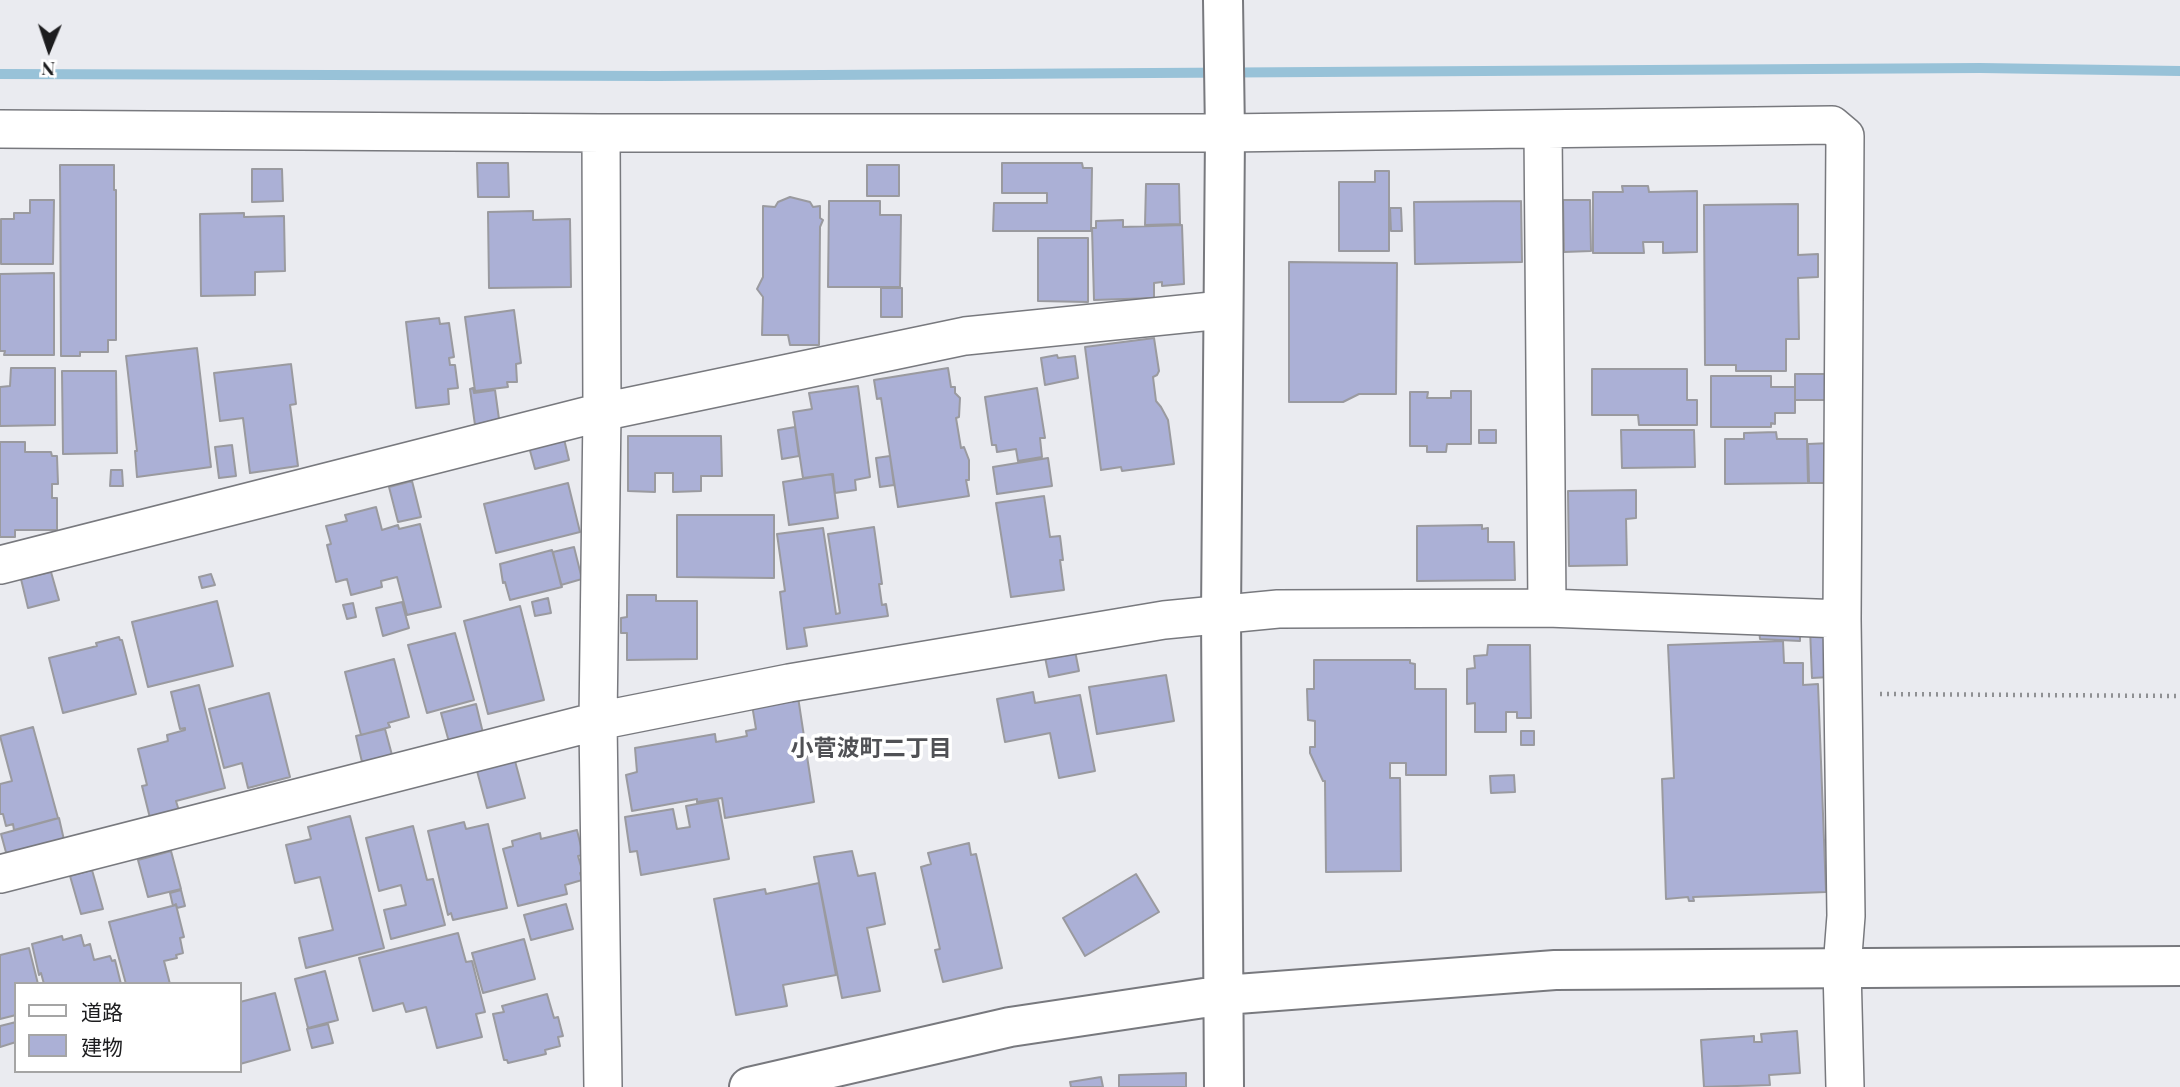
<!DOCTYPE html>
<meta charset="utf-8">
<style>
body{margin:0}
#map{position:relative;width:2180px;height:1087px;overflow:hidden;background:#eaebf0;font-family:"Playfair Display","Noto Sans JP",serif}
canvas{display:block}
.legend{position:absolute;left:14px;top:982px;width:228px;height:91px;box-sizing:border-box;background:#fff;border:2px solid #a5a5a5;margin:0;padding:9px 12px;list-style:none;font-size:21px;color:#1d1d1f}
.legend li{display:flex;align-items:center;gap:14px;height:35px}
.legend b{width:35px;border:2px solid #a5a5a5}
.north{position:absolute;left:14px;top:14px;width:70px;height:70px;-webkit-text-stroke:5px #fff;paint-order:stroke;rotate:182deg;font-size:19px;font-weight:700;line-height:28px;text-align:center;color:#1d1d1f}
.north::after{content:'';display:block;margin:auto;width:24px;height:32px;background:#1d1d1f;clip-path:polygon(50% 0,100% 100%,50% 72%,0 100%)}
</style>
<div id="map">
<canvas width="2180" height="1087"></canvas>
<ul class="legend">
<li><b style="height:9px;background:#fff"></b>道路</li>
<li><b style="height:19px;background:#abb0d6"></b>建物</li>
</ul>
<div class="north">N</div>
</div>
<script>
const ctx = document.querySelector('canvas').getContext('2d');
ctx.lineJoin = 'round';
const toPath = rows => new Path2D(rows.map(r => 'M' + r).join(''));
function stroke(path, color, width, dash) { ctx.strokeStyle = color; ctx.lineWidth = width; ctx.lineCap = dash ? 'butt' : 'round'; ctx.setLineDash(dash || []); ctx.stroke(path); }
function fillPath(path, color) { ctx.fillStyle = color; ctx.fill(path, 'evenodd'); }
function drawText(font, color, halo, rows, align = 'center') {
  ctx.font = font + ' "Playfair Display","Noto Sans JP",serif'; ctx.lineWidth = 7; ctx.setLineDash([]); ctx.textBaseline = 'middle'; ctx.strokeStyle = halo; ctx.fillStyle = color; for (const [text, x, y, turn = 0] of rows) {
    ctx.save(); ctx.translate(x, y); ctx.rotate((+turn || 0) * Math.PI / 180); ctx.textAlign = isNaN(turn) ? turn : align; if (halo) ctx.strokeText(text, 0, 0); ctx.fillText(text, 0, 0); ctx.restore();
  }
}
const stream = toPath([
 [0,74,657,76,1980,68,2180,71]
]);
const building = toPath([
 [477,163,508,163,509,197,478,197,477,163],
 [1002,163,1082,163,1083,168,1092,168,1091,231,993,231,994,203,1047,203,1047,193,1002,193,1002,163],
 [60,165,114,165,114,190,116,190,116,340,108,340,108,352,80,352,80,356,61,356,60,165],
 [867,165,899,165,899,196,867,196,867,165],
 [252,169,282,169,283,201,252,202,252,169],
 [1375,171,1389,171,1389,251,1339,251,1339,182,1375,182,1375,171],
 [1146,184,1179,184,1180,224,1145,225,1146,184],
 [1622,186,1648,186,1649,192,1697,191,1697,252,1663,253,1663,242,1643,242,1644,253,1593,253,1593,192,1623,192,1622,186],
 [790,197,810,202,813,207,820,206,820,218,823,220,820,227,819,345,790,345,788,335,762,335,763,297,757,289,763,277,763,206,775,207,778,202,790,197],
 [30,200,54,200,53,264,1,264,1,219,14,219,14,213,30,213,30,200],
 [1563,200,1590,200,1591,251,1564,252,1563,200],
 [829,201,880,201,880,215,901,215,900,287,828,287,829,201],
 [1521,201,1522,262,1415,264,1414,202,1521,201],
 [1798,204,1798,255,1818,254,1818,277,1798,278,1799,339,1786,339,1786,371,1736,371,1736,365,1705,365,1704,205,1798,204],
 [1390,208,1401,208,1402,231,1391,231,1390,208],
 [533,211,533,220,570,219,571,287,489,288,488,212,533,211],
 [244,213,244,217,284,216,285,271,255,272,255,295,201,296,200,214,244,213],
 [1123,220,1123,227,1182,225,1184,284,1162,286,1162,282,1154,283,1154,298,1094,300,1092,228,1096,228,1096,221,1123,220],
 [1038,238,1088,238,1088,302,1038,301,1038,238],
 [1289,262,1397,263,1396,394,1359,394,1343,402,1289,402,1289,262],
 [54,273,54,355,4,355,5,351,0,351,0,274,54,273],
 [881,288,902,288,902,317,881,317,881,288],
 [514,310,521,363,516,364,517,382,507,382,508,387,475,391,465,317,514,310],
 [439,318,440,324,449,323,454,357,449,358,450,365,455,365,458,388,448,389,449,404,416,408,406,322,439,318],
 [1154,338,1159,371,1157,375,1153,377,1156,401,1161,407,1168,420,1174,464,1122,471,1121,467,1101,470,1085,347,1154,338],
 [197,348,211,467,137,477,135,451,137,451,126,356,197,348],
 [1057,355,1058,358,1075,356,1078,378,1045,385,1041,358,1057,355],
 [291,364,296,404,290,405,298,466,250,473,243,418,220,421,214,373,291,364],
 [11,368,55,368,55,425,0,426,0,387,10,386,11,368],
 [948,368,951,387,955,387,955,393,960,398,959,417,956,418,961,448,964,447,969,460,969,480,966,480,969,496,898,507,881,398,877,399,874,380,948,368],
 [1592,369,1687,369,1687,400,1697,400,1697,425,1639,425,1638,415,1592,415,1592,369],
 [62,371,116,371,117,453,63,454,62,371],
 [1795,374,1829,374,1830,400,1795,400,1795,374],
 [1711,376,1771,376,1771,387,1795,387,1795,413,1775,413,1775,424,1771,423,1771,427,1711,427,1711,376],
 [858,386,870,477,855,480,856,490,835,493,833,474,803,478,793,412,812,409,809,393,858,386],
 [473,388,474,393,495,390,499,419,475,425,470,389,473,388],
 [1037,388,1045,438,1040,438,1042,457,1018,461,1016,449,997,452,996,445,992,445,985,397,1037,388],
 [1451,391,1471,391,1471,444,1447,444,1446,452,1427,452,1427,446,1410,446,1410,392,1428,392,1427,398,1451,398,1451,391],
 [795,427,799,456,782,459,778,430,795,427],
 [1479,430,1496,430,1496,443,1479,443,1479,430],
 [1621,430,1694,430,1695,467,1622,468,1621,430],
 [1776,432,1777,439,1807,439,1808,483,1725,484,1725,439,1744,439,1744,433,1776,432],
 [628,436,721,436,722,476,701,476,701,491,673,492,673,473,655,473,655,492,628,491,628,436],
 [564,439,569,460,535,469,529,447,564,439],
 [0,442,25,442,25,452,51,452,52,456,57,456,58,484,52,484,52,498,57,498,57,530,15,530,15,537,0,537,0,442],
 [1831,443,1831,483,1809,483,1808,444,1831,443],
 [232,445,236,476,219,478,215,447,232,445],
 [890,456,894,485,880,487,876,458,890,456],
 [1048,458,1052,486,997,494,993,467,1048,458],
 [111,470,122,470,123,486,110,486,111,470],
 [832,474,838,518,789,525,783,482,832,474],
 [412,481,421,517,398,522,389,487,412,481],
 [568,483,580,532,496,553,484,504,568,483],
 [1636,490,1636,518,1626,519,1627,565,1569,566,1568,491,1636,490],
 [1044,496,1050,537,1060,536,1063,560,1060,560,1064,590,1011,597,996,503,1044,496],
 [376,507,382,530,398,525,399,529,420,524,441,607,407,615,397,577,381,581,382,587,351,595,347,579,336,582,327,545,331,544,326,526,347,521,345,515,376,507],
 [677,515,774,515,774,578,677,577,677,515],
 [1482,525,1482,529,1488,528,1488,542,1514,542,1515,580,1417,581,1417,526,1482,525],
 [874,527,882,584,879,584,882,605,886,604,888,616,804,628,807,646,787,649,780,592,785,591,777,534,823,528,836,614,840,613,828,534,874,527],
 [574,547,582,579,561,585,553,552,574,547],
 [552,550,562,587,510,600,505,582,503,583,500,564,552,550],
 [51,572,59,600,28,608,21,579,51,572],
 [211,574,215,585,202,588,199,577,211,574],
 [627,595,656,595,656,601,697,601,697,659,627,660,627,633,621,633,621,618,627,617,627,595],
 [548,598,551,613,535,616,532,602,548,598],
 [217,601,233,666,148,687,132,622,217,601],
 [402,602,409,628,383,636,376,608,402,602],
 [353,603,356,617,347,619,343,605,353,603],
 [520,606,544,700,488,714,464,621,520,606],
 [1817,628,1828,640,1830,677,1812,678,1810,629,1817,628],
 [1800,629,1800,641,1760,639,1759,630,1800,629],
 [455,633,474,700,427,713,408,645,455,633],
 [119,637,120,640,122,640,136,694,63,713,49,658,97,646,96,643,119,637],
 [1783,641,1784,663,1803,663,1803,685,1818,684,1826,892,1693,897,1694,901,1689,901,1688,897,1666,899,1662,779,1674,778,1668,645,1783,641],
 [1488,645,1530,645,1531,718,1517,718,1517,712,1506,712,1506,732,1475,732,1475,703,1467,704,1467,669,1475,668,1474,656,1487,655,1488,645],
 [1074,646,1079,671,1049,677,1044,652,1074,646],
 [394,659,409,717,388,723,390,727,361,735,345,672,394,659],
 [1314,660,1410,660,1410,663,1415,664,1415,689,1446,689,1446,775,1406,775,1406,763,1390,763,1390,778,1400,778,1401,871,1326,872,1325,781,1323,781,1310,753,1310,747,1315,747,1315,721,1308,720,1307,689,1314,689,1314,660],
 [1166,675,1174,721,1097,734,1089,687,1166,675],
 [199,685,225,788,176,801,179,811,150,818,142,786,147,785,138,749,168,741,167,735,185,730,185,728,180,729,171,692,199,685],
 [1033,692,1035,703,1080,695,1095,771,1059,778,1050,733,1005,742,997,699,1033,692],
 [269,693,290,777,248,788,242,763,224,768,209,709,269,693],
 [798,697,814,802,725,818,722,798,697,802,697,799,632,811,626,775,637,772,635,748,715,734,716,742,747,736,746,731,756,729,752,705,798,697],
 [476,704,483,733,449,742,441,713,476,704],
 [33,727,58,818,14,830,13,824,6,826,3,814,0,814,0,784,12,781,0,736,33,727],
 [385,729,392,755,362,762,356,736,385,729],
 [1521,731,1534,731,1534,745,1521,745,1521,731],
 [515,761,525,798,487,808,477,771,515,761],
 [1514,775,1515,792,1491,793,1490,776,1514,775],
 [718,800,729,859,641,875,637,851,630,852,625,817,673,809,677,829,690,827,686,806,718,800],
 [350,816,384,948,306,968,299,938,333,930,320,877,295,883,286,845,311,839,308,827,350,816],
 [59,818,64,840,7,856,1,834,59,818],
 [464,822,466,829,488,824,507,908,453,920,451,913,448,915,428,831,464,822],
 [413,826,427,880,433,879,445,925,391,939,384,910,406,905,401,885,379,891,366,838,413,826],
 [577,830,583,855,578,856,583,873,580,873,582,880,565,885,567,894,518,906,503,849,513,846,512,841,540,833,541,839,577,830],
 [969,843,971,855,976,854,1002,968,943,982,935,950,940,949,921,867,931,864,928,853,969,843],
 [171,851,181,889,148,897,138,860,171,851],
 [852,851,858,876,875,873,885,924,867,928,880,991,842,998,814,857,852,851],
 [92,870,103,909,81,914,70,876,92,870],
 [1136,874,1159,912,1085,956,1063,918,1136,874],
 [819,883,836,975,783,985,787,1006,736,1015,714,899,765,889,766,894,819,883],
 [181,890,185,906,177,908,176,904,173,906,170,893,181,890],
 [566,904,573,929,531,940,524,915,566,904],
 [176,905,184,937,180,938,183,953,176,955,177,958,164,961,170,984,126,984,109,922,176,905],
 [458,933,466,962,472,961,485,1012,476,1014,482,1037,437,1048,426,1007,406,1012,403,1003,373,1011,359,958,458,933],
 [81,935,84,946,90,944,94,960,110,956,112,961,115,960,121,984,44,984,41,973,39,975,32,944,62,936,63,940,81,935],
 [524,939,535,979,483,993,472,953,524,939],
 [29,948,38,984,16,984,16,1015,0,1019,0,955,29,948],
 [325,971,338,1020,308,1028,295,979,325,971],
 [275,993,290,1050,240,1064,240,1002,275,993],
 [547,994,554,1018,558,1017,563,1036,558,1037,560,1046,545,1050,546,1054,508,1063,507,1060,504,1060,493,1014,504,1012,502,1006,547,994],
 [16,1022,16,1042,0,1047,0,1026,16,1022],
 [328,1024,333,1043,312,1048,307,1029,328,1024],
 [1797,1031,1800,1073,1769,1075,1770,1085,1704,1087,1701,1040,1754,1036,1754,1042,1762,1042,1761,1034,1797,1031],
 [1186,1073,1186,1087,1119,1087,1119,1075,1186,1073],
 [1101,1077,1103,1087,1071,1087,1070,1082,1101,1077]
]);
const path = toPath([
 [1880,694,2180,696]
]);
const minor = toPath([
 [0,129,601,133,1225,133,1832,125,1845,136,1842,619,1846,916,1842,968,1845,1087],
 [1543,129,1547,608],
 [601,133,602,412,598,721,603,1087],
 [0,565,602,412,965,336,1222,310],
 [0,874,598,721,789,683,1164,620,1278,609,1547,608,1842,619]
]);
const tertiary = toPath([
 [1223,0,1225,133,1221,615,1224,1087],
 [749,1087,1010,1027,1224,995,1555,970,2180,966]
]);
const neighbourhoodNames = [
 ["小菅波町二丁目",871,749]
];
stroke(stream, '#98c2d8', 10);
fillPath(building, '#abb0d6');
stroke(building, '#9a9a9f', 2);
stroke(minor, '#78797e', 40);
stroke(tertiary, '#78797e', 42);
stroke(path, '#8f9093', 4.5, [2, 5]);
stroke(minor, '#fff', 37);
stroke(tertiary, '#fff', 38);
drawText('bold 23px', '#505155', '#fff', neighbourhoodNames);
</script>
